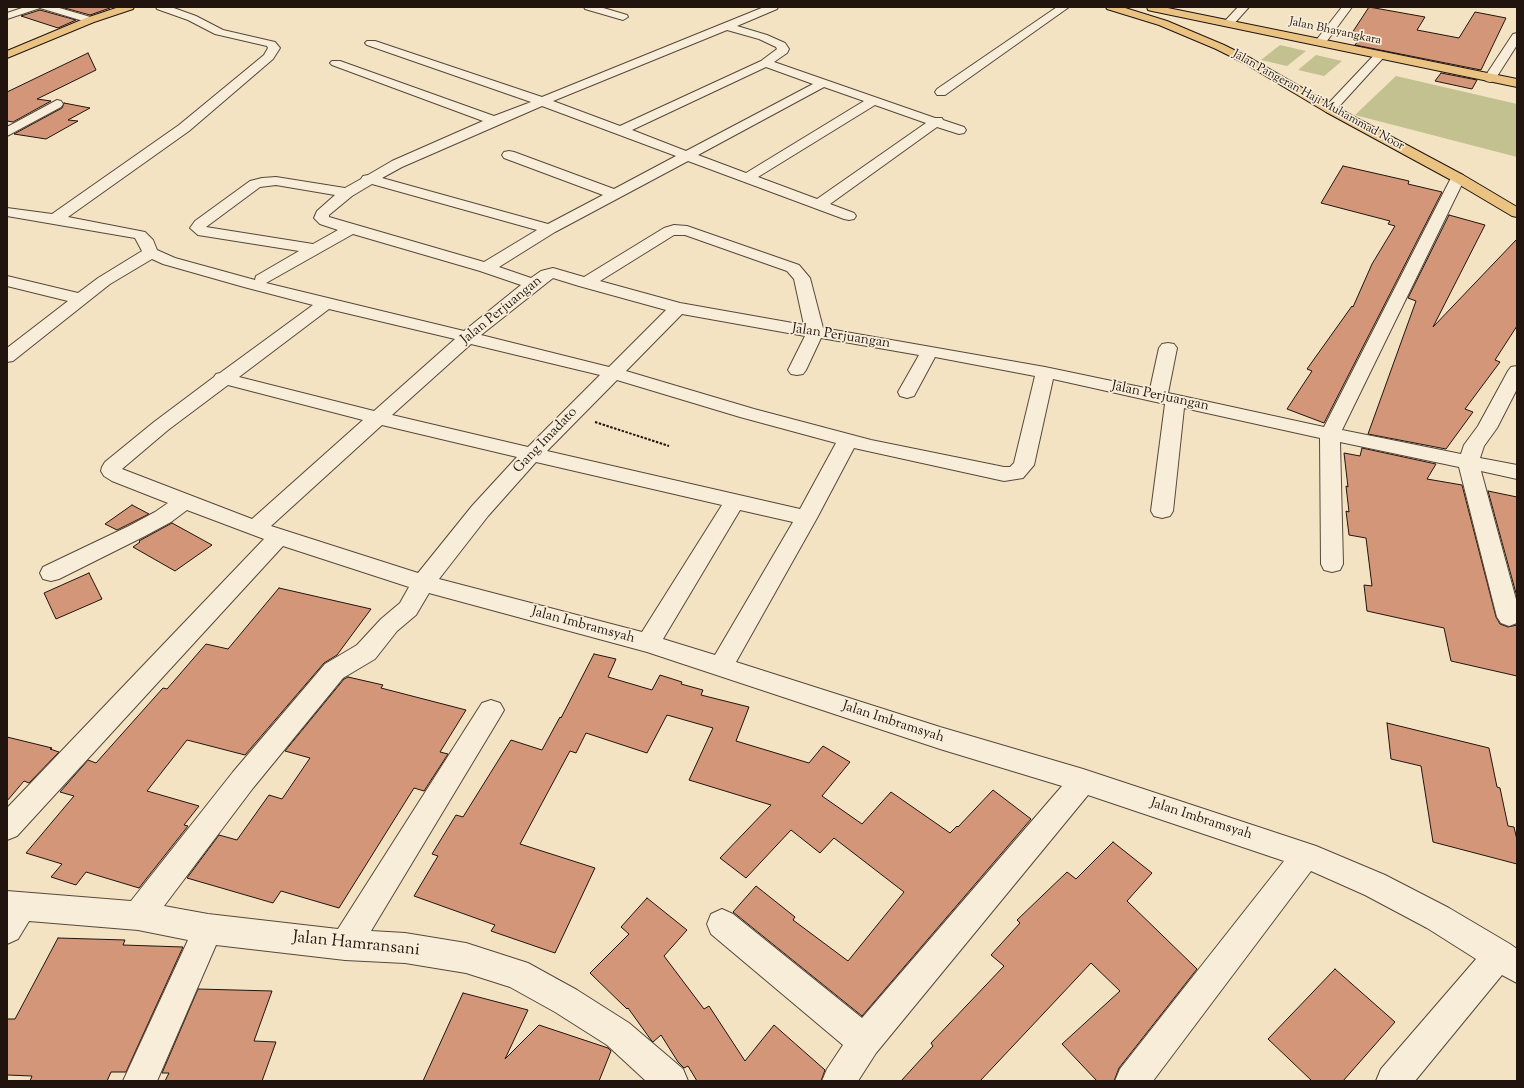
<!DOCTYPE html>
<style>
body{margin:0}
#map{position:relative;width:1524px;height:1088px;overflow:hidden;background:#f3e3c3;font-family:"Sorts Mill Goudy",serif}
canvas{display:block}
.frame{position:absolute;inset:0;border:8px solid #21140e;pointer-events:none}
</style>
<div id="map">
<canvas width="1524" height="1088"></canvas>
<div class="frame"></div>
</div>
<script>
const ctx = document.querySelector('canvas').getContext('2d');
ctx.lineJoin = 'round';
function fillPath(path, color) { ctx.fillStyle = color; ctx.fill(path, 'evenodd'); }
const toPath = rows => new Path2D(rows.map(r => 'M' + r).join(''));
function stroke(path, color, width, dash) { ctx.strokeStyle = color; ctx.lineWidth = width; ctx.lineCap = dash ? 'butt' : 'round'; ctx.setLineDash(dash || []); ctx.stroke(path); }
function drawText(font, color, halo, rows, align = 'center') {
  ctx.font = font + ' "Sorts Mill Goudy",serif'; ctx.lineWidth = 3.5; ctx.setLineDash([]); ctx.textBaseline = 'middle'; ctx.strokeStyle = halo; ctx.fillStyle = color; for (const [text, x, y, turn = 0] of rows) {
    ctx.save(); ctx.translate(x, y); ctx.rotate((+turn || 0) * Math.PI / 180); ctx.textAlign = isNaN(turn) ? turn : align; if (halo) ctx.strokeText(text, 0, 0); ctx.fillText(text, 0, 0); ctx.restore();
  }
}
const green = toPath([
 [1280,45,1306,51,1287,66,1261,60],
 [1316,55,1342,61,1324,76,1298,70],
 [1396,76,1517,104,1517,157,1355,115]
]);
const building = toPath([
 [61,7,110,7,110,8,90,15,61,7],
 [1369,7,1425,17,1417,30,1459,38,1475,12,1506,18,1481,70,1355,45,1362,35,1352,33,1369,7],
 [40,10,76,20,58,28,21,16,40,10],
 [88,53,96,70,37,99,51,101,13,122,7,121,7,92,88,53],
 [1441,73,1477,80,1472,89,1435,81,1441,73],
 [64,103,90,108,68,120,78,121,46,139,14,134,62,108,64,103],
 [1343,166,1409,181,1408,184,1442,192,1324,423,1287,409,1312,371,1307,369,1352,306,1353,307,1372,264,1395,226,1388,224,1390,221,1321,203,1343,166],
 [1449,215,1485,225,1433,327,1517,239,1517,326,1495,360,1500,362,1465,409,1473,412,1446,449,1368,434,1416,301,1408,298,1449,215],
 [1362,448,1436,464,1427,479,1462,485,1496,617,1500,624,1508,627,1517,625,1517,676,1451,661,1444,628,1367,611,1364,585,1372,586,1366,538,1349,535,1346,511,1349,512,1346,486,1348,487,1344,453,1360,456,1362,448],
 [1488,491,1517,497,1517,597,1488,491],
 [132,505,149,514,117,530,105,524,132,505],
 [172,523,212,545,175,571,133,547,140,542,139,541,172,523],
 [89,573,102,599,56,619,44,593,89,573],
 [279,588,371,609,337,655,324,663,245,755,187,740,147,791,199,806,184,825,188,826,139,888,86,872,76,885,51,877,62,864,26,853,74,796,60,792,88,760,96,763,163,688,167,689,206,644,228,649,279,588],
 [594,654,616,659,608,677,652,690,660,675,682,682,681,684,703,690,701,695,749,707,736,741,809,763,823,746,850,762,822,796,862,824,891,792,950,833,957,826,958,827,993,790,1031,819,862,1016,733,912,756,886,795,917,793,920,848,961,904,892,834,838,820,853,791,830,746,878,720,858,771,805,689,780,713,728,667,715,647,753,586,733,576,753,570,751,520,844,595,868,555,953,491,931,495,925,414,896,438,856,432,854,456,815,463,817,511,740,542,750,560,717,561,718,594,654],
 [348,677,383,685,381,688,466,710,440,752,448,754,424,791,414,788,339,908,281,891,273,903,187,878,219,835,237,840,269,795,282,799,310,758,285,751,344,679,348,677],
 [1387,723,1489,748,1497,787,1500,788,1508,826,1514,827,1517,840,1517,864,1433,842,1421,766,1391,759,1387,723],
 [7,737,52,748,50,749,59,752,29,783,24,781,7,801,7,737],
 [1113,842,1152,873,1127,901,1197,969,1119,1068,1114,1081,1097,1081,1062,1044,1120,991,1091,963,980,1081,901,1081,933,1046,931,1043,1004,966,991,955,1020,923,1017,920,1067,872,1076,879,1113,842],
 [647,898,687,930,664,956,704,1009,709,1006,745,1061,774,1025,825,1070,821,1081,697,1081,688,1066,684,1068,678,1062,661,1035,653,1042,651,1040,628,1008,627,1009,590,973,629,934,621,927,647,898],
 [58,938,125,940,123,945,183,947,126,1072,111,1072,107,1081,30,1081,32,1076,7,1075,7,1019,15,1019,58,938],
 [1335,969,1395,1022,1343,1081,1312,1081,1268,1039,1335,969],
 [198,989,272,991,254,1041,276,1042,262,1081,165,1081,169,1073,162,1073,198,989],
 [463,993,528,1010,505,1059,539,1025,608,1048,611,1051,599,1081,423,1081,463,993]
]);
const path = toPath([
 [595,422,669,446]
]);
const minor = toPath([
 [25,7,56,7,94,18,95,20,90,23,40,8,7,19,7,13,25,7],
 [156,7,171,7,196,16,223,30,275,42,280,48,273,59,189,131,68,217,145,232,153,240,157,250,175,258,255,280,256,276,299,251,198,235,190,228,195,221,250,181,262,178,276,177,345,188,361,179,363,176,368,175,392,161,483,121,332,65,330,63,332,61,340,61,494,116,531,102,367,45,365,43,367,41,375,41,542,97,764,7,778,7,777,9,737,26,767,35,785,43,789,49,787,53,774,62,935,118,942,118,943,120,964,127,966,130,964,133,959,134,937,127,830,204,854,213,856,216,854,219,849,220,844,219,688,161,555,232,499,267,531,278,541,271,553,268,584,277,664,228,674,225,687,226,799,265,810,278,823,328,1045,367,1150,389,1159,348,1162,344,1168,343,1174,344,1177,348,1168,393,1324,427,1451,178,1453,175,1458,174,1463,175,1465,178,1342,430,1461,454,1464,445,1478,426,1508,371,1511,367,1517,366,1517,389,1497,428,1484,446,1480,458,1517,465,1517,479,1481,471,1517,603,1517,623,1509,626,1501,623,1497,617,1459,467,1340,442,1343,564,1340,570,1332,572,1324,570,1321,564,1320,438,1184,408,1173,511,1170,516,1162,518,1154,516,1151,511,1165,404,1053,379,1034,465,1023,478,1004,481,854,448,817,518,736,662,940,727,1083,769,1316,846,1385,875,1449,908,1510,944,1517,949,1517,983,1502,975,1415,1081,1376,1081,1381,1069,1476,959,1427,928,1365,895,1311,871,1153,1081,1115,1081,1120,1069,1284,861,1088,795,876,1053,858,1081,822,1081,827,1069,843,1045,711,934,707,924,711,914,722,909,733,914,862,1018,1062,786,940,749,647,652,429,593,416,615,397,631,375,659,343,678,253,788,164,906,208,914,338,929,482,703,491,700,500,703,504,710,500,717,371,931,405,933,466,943,528,963,577,990,629,1023,683,1069,688,1081,646,1081,607,1045,555,1012,510,987,466,973,405,963,345,960,216,945,157,1081,123,1081,188,940,138,930,29,921,18,939,7,944,7,891,131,901,233,772,325,664,357,645,381,619,400,603,409,587,283,546,17,836,7,840,7,808,264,539,187,510,171,522,145,536,59,579,51,581,43,579,40,573,43,567,129,526,155,512,168,503,112,481,104,476,101,471,102,467,105,462,154,422,214,377,216,374,220,373,313,305,244,287,163,264,152,259,110,284,13,361,7,362,7,348,68,301,7,286,7,276,78,293,98,278,142,251,135,238,7,216,7,208,52,214,179,125,264,55,268,48,267,46,215,34,188,20,157,9,156,7],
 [727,30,759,39,776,47,777,49,761,61,620,126,553,101,727,30],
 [766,67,813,84,686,151,632,130,766,67],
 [824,87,864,101,746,173,698,155,824,87],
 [875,105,926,123,817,199,758,177,875,105],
 [542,106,676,156,614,189,514,152,509,151,504,152,502,155,504,158,603,195,548,224,382,178,402,167,542,106],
 [372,184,537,230,484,262,329,217,329,215,352,196,372,184],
 [276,185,335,195,317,211,314,218,320,224,338,230,313,244,206,227,260,187,276,185],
 [353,234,480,271,521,285,464,331,266,283,353,234],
 [674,235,685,235,787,271,794,279,804,325,680,303,600,281,674,235],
 [553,278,579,286,666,310,609,367,481,335,553,278],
 [329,309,455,339,374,411,239,377,329,309],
 [682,314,805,336,788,370,791,374,797,375,803,374,806,370,821,338,919,355,898,392,900,396,907,398,914,396,935,357,1035,376,1014,463,1010,467,1004,467,871,440,754,409,626,371,682,314],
 [471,344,600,375,528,447,392,415,471,344],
 [617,380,740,417,836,443,800,509,547,451,617,380],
 [228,385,363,420,252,519,122,469,168,430,228,385],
 [382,425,517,457,472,506,418,573,271,526,382,425],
 [536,462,722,505,642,632,439,579,488,516,536,462],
 [740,510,793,522,715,655,663,639,740,510],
 [584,7,600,7,627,15,628,17,623,20,585,9,584,7],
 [1057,7,1069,7,945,95,937,95,935,92,937,89,1057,7],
 [1238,7,1249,7,1232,26,1224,26,1223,24,1224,22,1238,7],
 [1342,7,1352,7,1324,45,1316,45,1314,43,1342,7],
 [1517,33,1517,45,1496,78,1494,81,1490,82,1486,81,1484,78,1513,34,1517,33],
 [1380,52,1384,53,1386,55,1384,57,1334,112,1326,112,1324,109,1326,106,1376,53,1380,52],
 [57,100,61,101,63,104,61,107,7,136,7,127,57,100]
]);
const major = toPath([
 [119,7,134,7,133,9,94,22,7,58,7,51,86,18,119,7],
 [1106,7,1122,7,1167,21,1224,45,1252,59,1334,106,1463,175,1517,207,1517,217,1512,216,1453,181,1326,112,1244,63,1216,49,1159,25,1107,9,1106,7],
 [1147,7,1163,7,1517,79,1517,87,1152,11,1148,10,1147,7]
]);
const farStreetnames = [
 ["Jalan Bhayangkara",1335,32,12],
 ["Jalan Pangeran Haji Muhammad Noor",1318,101,29]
];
const streetNames = [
 ["Jalan Perjuangan",502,311,-39],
 ["Jalan Perjuangan",841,337,9],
 ["Jalan Perjuangan",1160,397,12],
 ["Gang Imadato",546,441,-46],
 ["Jalan Imbramsyah",583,626,15],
 ["Jalan Imbramsyah",893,723,18],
 ["Jalan Imbramsyah",1201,820,18]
];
const nearStreetnames = [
 ["Jalan Hamransani",356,945,6]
];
fillPath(green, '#c2c18f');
fillPath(building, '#d39679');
stroke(building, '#21140e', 1);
stroke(minor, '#56483b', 2);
stroke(major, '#21140e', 2);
stroke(path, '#21140e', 2, [2.5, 1.5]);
fillPath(minor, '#f7edd8');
fillPath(major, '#eac282');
drawText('12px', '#21140e', '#f7edd8', farStreetnames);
drawText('14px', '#21140e', '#f7edd8', streetNames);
drawText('17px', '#21140e', '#f7edd8', nearStreetnames);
</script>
